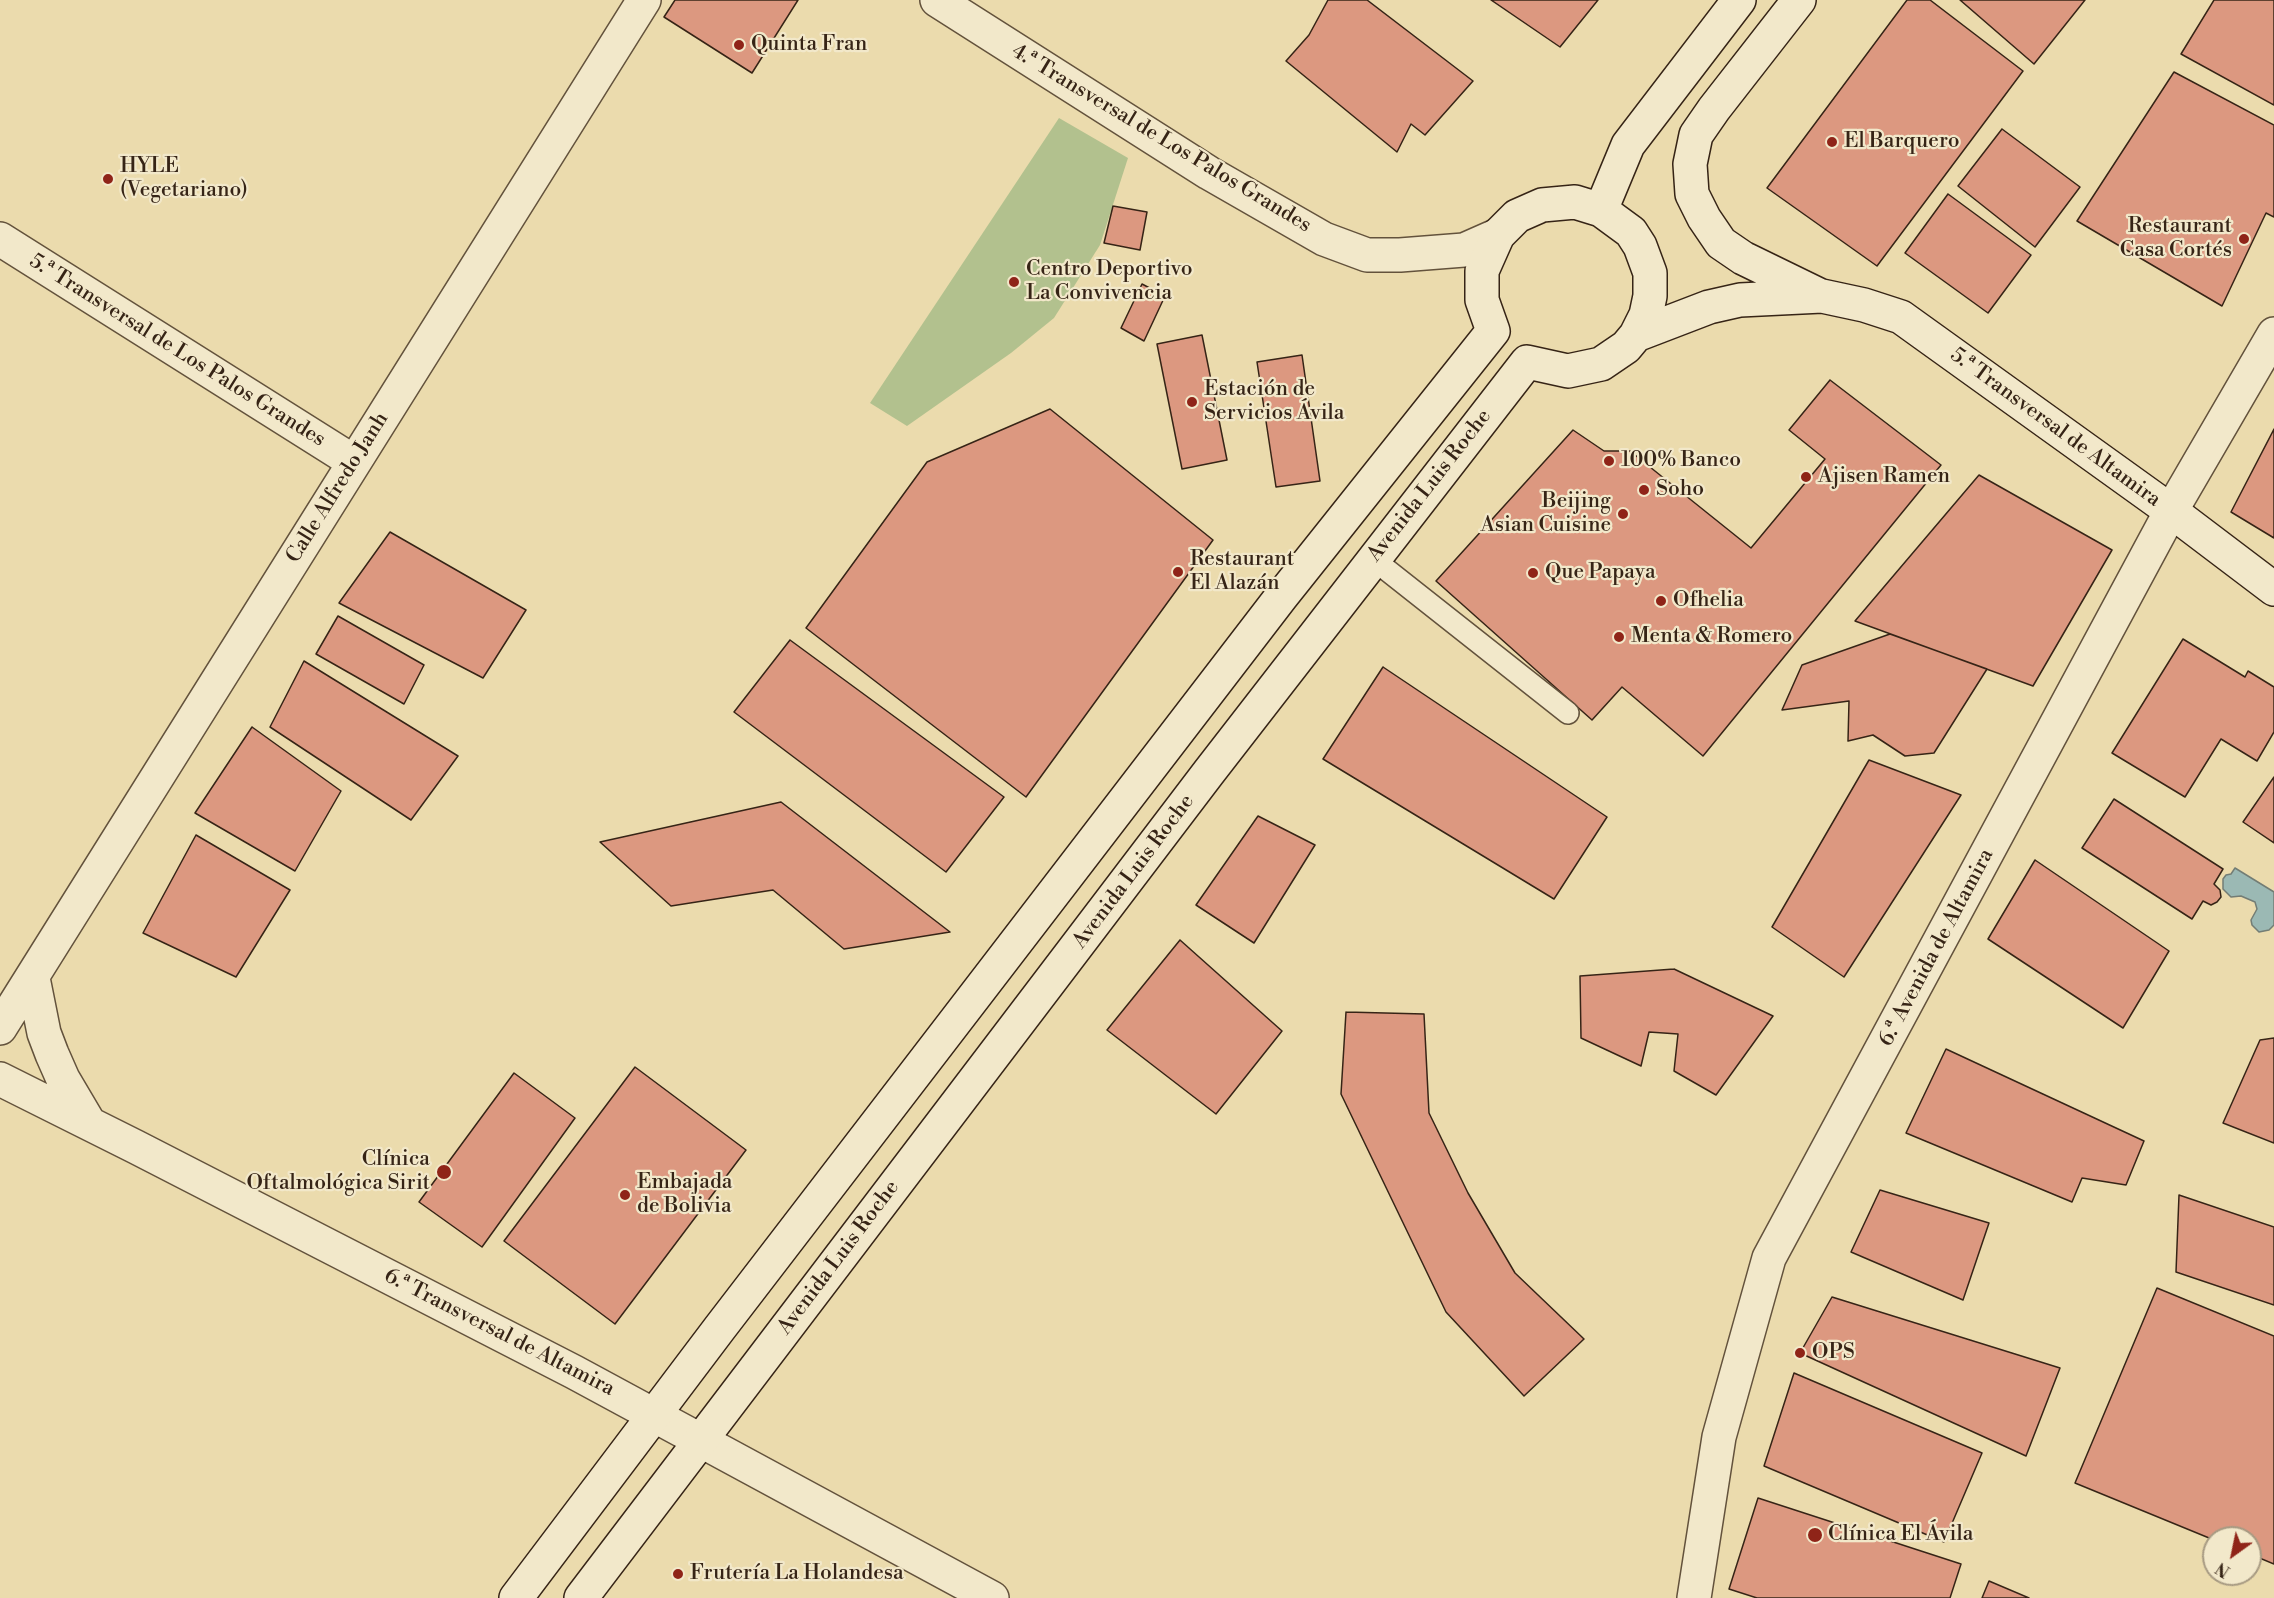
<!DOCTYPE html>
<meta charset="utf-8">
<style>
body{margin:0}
#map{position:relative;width:2274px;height:1598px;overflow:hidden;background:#ebdbad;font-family:"Libre Bodoni",serif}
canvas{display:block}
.north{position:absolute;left:2202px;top:1526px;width:60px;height:60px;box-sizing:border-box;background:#f2e8ca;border:2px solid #a79a82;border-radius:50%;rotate:213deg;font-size:16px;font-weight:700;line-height:24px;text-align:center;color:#362416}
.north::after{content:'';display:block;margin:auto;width:21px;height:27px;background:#8f2418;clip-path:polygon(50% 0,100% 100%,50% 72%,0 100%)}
</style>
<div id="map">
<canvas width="2274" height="1598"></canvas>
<div class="north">N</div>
</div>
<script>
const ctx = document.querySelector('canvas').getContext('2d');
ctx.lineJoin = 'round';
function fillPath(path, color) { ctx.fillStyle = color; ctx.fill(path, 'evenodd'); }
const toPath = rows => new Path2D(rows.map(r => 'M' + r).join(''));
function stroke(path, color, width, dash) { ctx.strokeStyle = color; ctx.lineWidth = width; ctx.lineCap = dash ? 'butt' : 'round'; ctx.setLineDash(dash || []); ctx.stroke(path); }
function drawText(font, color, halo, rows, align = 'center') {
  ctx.font = font + ' "Libre Bodoni",serif'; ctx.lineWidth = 4.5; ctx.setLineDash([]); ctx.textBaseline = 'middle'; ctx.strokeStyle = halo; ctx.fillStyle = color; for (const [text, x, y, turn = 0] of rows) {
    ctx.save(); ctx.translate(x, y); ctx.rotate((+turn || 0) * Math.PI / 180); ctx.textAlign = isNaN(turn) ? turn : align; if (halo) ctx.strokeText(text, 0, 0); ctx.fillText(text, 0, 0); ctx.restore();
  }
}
const green = toPath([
 [1059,118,1128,158,1100,245,1054,318,1011,353,907,426,870,403]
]);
const water = toPath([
 [2235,868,2274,892,2274,925,2269,930,2259,932,2252,925,2251,920,2257,909,2255,902,2241,896,2231,897,2223,889,2223,879,2226,875,2231,874,2235,868]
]);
const building = toPath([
 [675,0,798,0,752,73,664,17,675,0],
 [1328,0,1367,0,1473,81,1425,135,1411,124,1397,152,1286,61,1309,35,1328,0],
 [1491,0,1598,0,1560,47,1491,0],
 [1907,0,1930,0,2023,71,1877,266,1767,188,1907,0],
 [1960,0,2085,0,2034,64,1960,0],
 [2214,0,2274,0,2274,105,2181,54,2214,0],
 [2174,72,2274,125,2274,217,2266,213,2222,306,2077,221,2174,72],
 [2002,129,2080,187,2035,247,1958,186,2002,129],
 [1948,194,2031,255,1988,313,1905,253,1948,194],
 [1113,206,1147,212,1140,250,1104,243,1113,206],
 [1142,284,1165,296,1144,341,1121,328,1142,284],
 [1202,335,1227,460,1182,469,1157,344,1202,335],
 [1302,355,1320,481,1276,487,1257,362,1302,355],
 [1830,380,1941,465,1703,756,1622,687,1592,720,1436,581,1573,430,1604,451,1630,451,1751,548,1825,459,1789,430,1830,380],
 [1050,409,1213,540,1026,797,806,628,927,462,1050,409],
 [2274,429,2274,538,2231,512,2274,429],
 [1979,475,2112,550,2033,686,1855,621,1979,475],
 [390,532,526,610,483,678,339,603,390,532],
 [338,616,424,665,404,704,316,654,338,616],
 [1890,634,1987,669,1934,753,1905,756,1873,735,1848,741,1849,701,1782,710,1802,665,1890,634],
 [2183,639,2245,677,2248,671,2274,687,2274,732,2257,761,2221,739,2185,797,2112,753,2183,639],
 [790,640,1004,797,946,872,734,712,790,640],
 [304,661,458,756,411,820,270,727,304,661],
 [1383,667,1607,817,1554,899,1323,759,1383,667],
 [252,727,341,791,295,871,195,813,252,727],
 [1869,760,1961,795,1844,977,1772,927,1869,760],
 [2274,777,2274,843,2243,822,2274,777],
 [2114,799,2223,869,2214,884,2220,890,2221,897,2217,902,2211,905,2203,901,2192,919,2082,848,2114,799],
 [781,802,950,932,844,949,773,890,671,906,600,842,781,802],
 [1258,816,1315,845,1254,943,1196,905,1258,816],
 [196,835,290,890,236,977,143,933,196,835],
 [2035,860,2169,951,2123,1028,1988,939,2035,860],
 [1180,940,1282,1031,1216,1114,1107,1030,1180,940],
 [1674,969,1773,1016,1716,1095,1674,1071,1678,1034,1649,1032,1641,1066,1581,1038,1580,976,1674,969],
 [1346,1012,1424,1014,1429,1113,1468,1193,1515,1273,1584,1339,1524,1396,1446,1312,1341,1094,1346,1012],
 [2274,1038,2274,1143,2223,1123,2260,1040,2274,1038],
 [1946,1049,2144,1141,2126,1185,2082,1178,2072,1202,1906,1133,1946,1049],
 [635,1067,746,1150,615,1324,504,1241,635,1067],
 [514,1073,575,1118,482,1247,419,1202,514,1073],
 [1880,1190,1989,1223,1963,1300,1851,1252,1880,1190],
 [2179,1195,2274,1227,2274,1305,2176,1272,2179,1195],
 [2157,1288,2274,1336,2274,1564,2250,1554,2250,1538,2214,1538,2214,1540,2075,1483,2157,1288],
 [1832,1297,2060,1368,2026,1456,1800,1353,1832,1297],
 [1794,1373,1982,1453,1944,1542,1764,1466,1794,1373],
 [1758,1498,1961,1564,1950,1598,1757,1598,1729,1589,1758,1498],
 [1989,1581,2029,1598,1982,1598,1989,1581]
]);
const lane = toPath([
 [1373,559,1568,713]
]);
const street = toPath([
 [937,0,1209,173,1324,239,1367,255,1400,255,1464,250,1498,235],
 [0,239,354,462],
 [33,978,44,1033,52,1054,63,1079,89,1123],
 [0,1028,644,0],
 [0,1079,136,1147,574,1372,992,1598],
 [1694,1598,1719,1437,1769,1258,2171,511,2274,334]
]);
const secondary = toPath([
 [1799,0,1714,109,1696,135,1690,164,1692,194,1704,218,1721,243,1743,258,1821,296],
 [1601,210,1628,145,1739,0],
 [1636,335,1709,307,1740,300,1822,296,1864,305,1901,317,2171,511,2274,589],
 [516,1598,719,1329,1281,597,1493,331,1482,300,1482,271,1498,235,1517,216,1542,205,1575,202,1601,210,1631,232,1640,246,1650,273,1650,296,1646,315,1636,335,1626,347,1601,364,1568,371,1527,362,1209,772,581,1598]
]);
const markers = [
 [739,45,6,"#8f2418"],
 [1832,142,6,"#8f2418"],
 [108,179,6,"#8f2418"],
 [2244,239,6,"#8f2418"],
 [1014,282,6,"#8f2418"],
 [1192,402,6,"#8f2418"],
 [1609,461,6,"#8f2418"],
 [1806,477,6,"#8f2418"],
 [1644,490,6,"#8f2418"],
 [1623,514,6,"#8f2418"],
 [1178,572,6,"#8f2418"],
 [1533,573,6,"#8f2418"],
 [1661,601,6,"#8f2418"],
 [1619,637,6,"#8f2418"],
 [444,1172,8,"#8f2418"],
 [625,1195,6,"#8f2418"],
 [1800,1353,6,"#8f2418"],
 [1815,1535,8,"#8f2418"],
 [678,1574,6,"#8f2418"]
];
const poiNames = [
 ["Quinta Fran",751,45],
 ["El Barquero",1844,142],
 ["HYLE",120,167],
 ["(Vegetariano)",120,191],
 ["Restaurant",2232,227,"right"],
 ["Casa Cortés",2232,251,"right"],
 ["Centro Deportivo",1026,270],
 ["La Convivencia",1026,294],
 ["Estación de",1204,390],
 ["Servicios Ávila",1204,414],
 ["100% Banco",1621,461],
 ["Ajisen Ramen",1818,477],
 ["Soho",1656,490],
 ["Beijing",1611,502,"right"],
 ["Asian Cuisine",1611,526,"right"],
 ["Restaurant",1190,560],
 ["El Alazán",1190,584],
 ["Que Papaya",1545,573],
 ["Ofhelia",1673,601],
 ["Menta & Romero",1631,637],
 ["Clínica",430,1160,"right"],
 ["Oftalmológica Sirit",430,1184,"right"],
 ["Embajada",637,1183],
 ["de Bolivia",637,1207],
 ["OPS",1812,1353],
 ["Clínica El Ávila",1828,1535],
 ["Frutería La Holandesa",690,1574]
];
const streetNames = [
 ["4.ª Transversal de Los Palos Grandes",1161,139,31],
 ["5.ª Transversal de Los Palos Grandes",177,351,32],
 ["5.ª Transversal de Altamira",2055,428,36],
 ["Avenida Luis Roche",1430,486,-52],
 ["Calle Alfredo Janh",338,488,-58],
 ["Avenida Luis Roche",1134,872,-53],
 ["6.ª Avenida de Altamira",1937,948,-62],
 ["Avenida Luis Roche",839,1258,-53],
 ["6.ª Transversal de Altamira",499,1333,27]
];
fillPath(green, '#b2c18e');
fillPath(water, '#9bb9b4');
stroke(water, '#737d75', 1.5);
fillPath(building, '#dc9880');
stroke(building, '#362416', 1.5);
stroke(lane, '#63523c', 24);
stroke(street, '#63523c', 36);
stroke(secondary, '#362416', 36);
stroke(lane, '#f2e8ca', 21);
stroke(street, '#f2e8ca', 33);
stroke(secondary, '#f2e8ca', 33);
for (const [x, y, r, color] of markers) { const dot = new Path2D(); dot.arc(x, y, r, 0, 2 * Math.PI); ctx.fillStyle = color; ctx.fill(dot); stroke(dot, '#f2e8ca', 2); }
drawText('21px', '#362416', '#f2e8ca', poiNames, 'left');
drawText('21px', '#362416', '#f2e8ca', streetNames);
</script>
